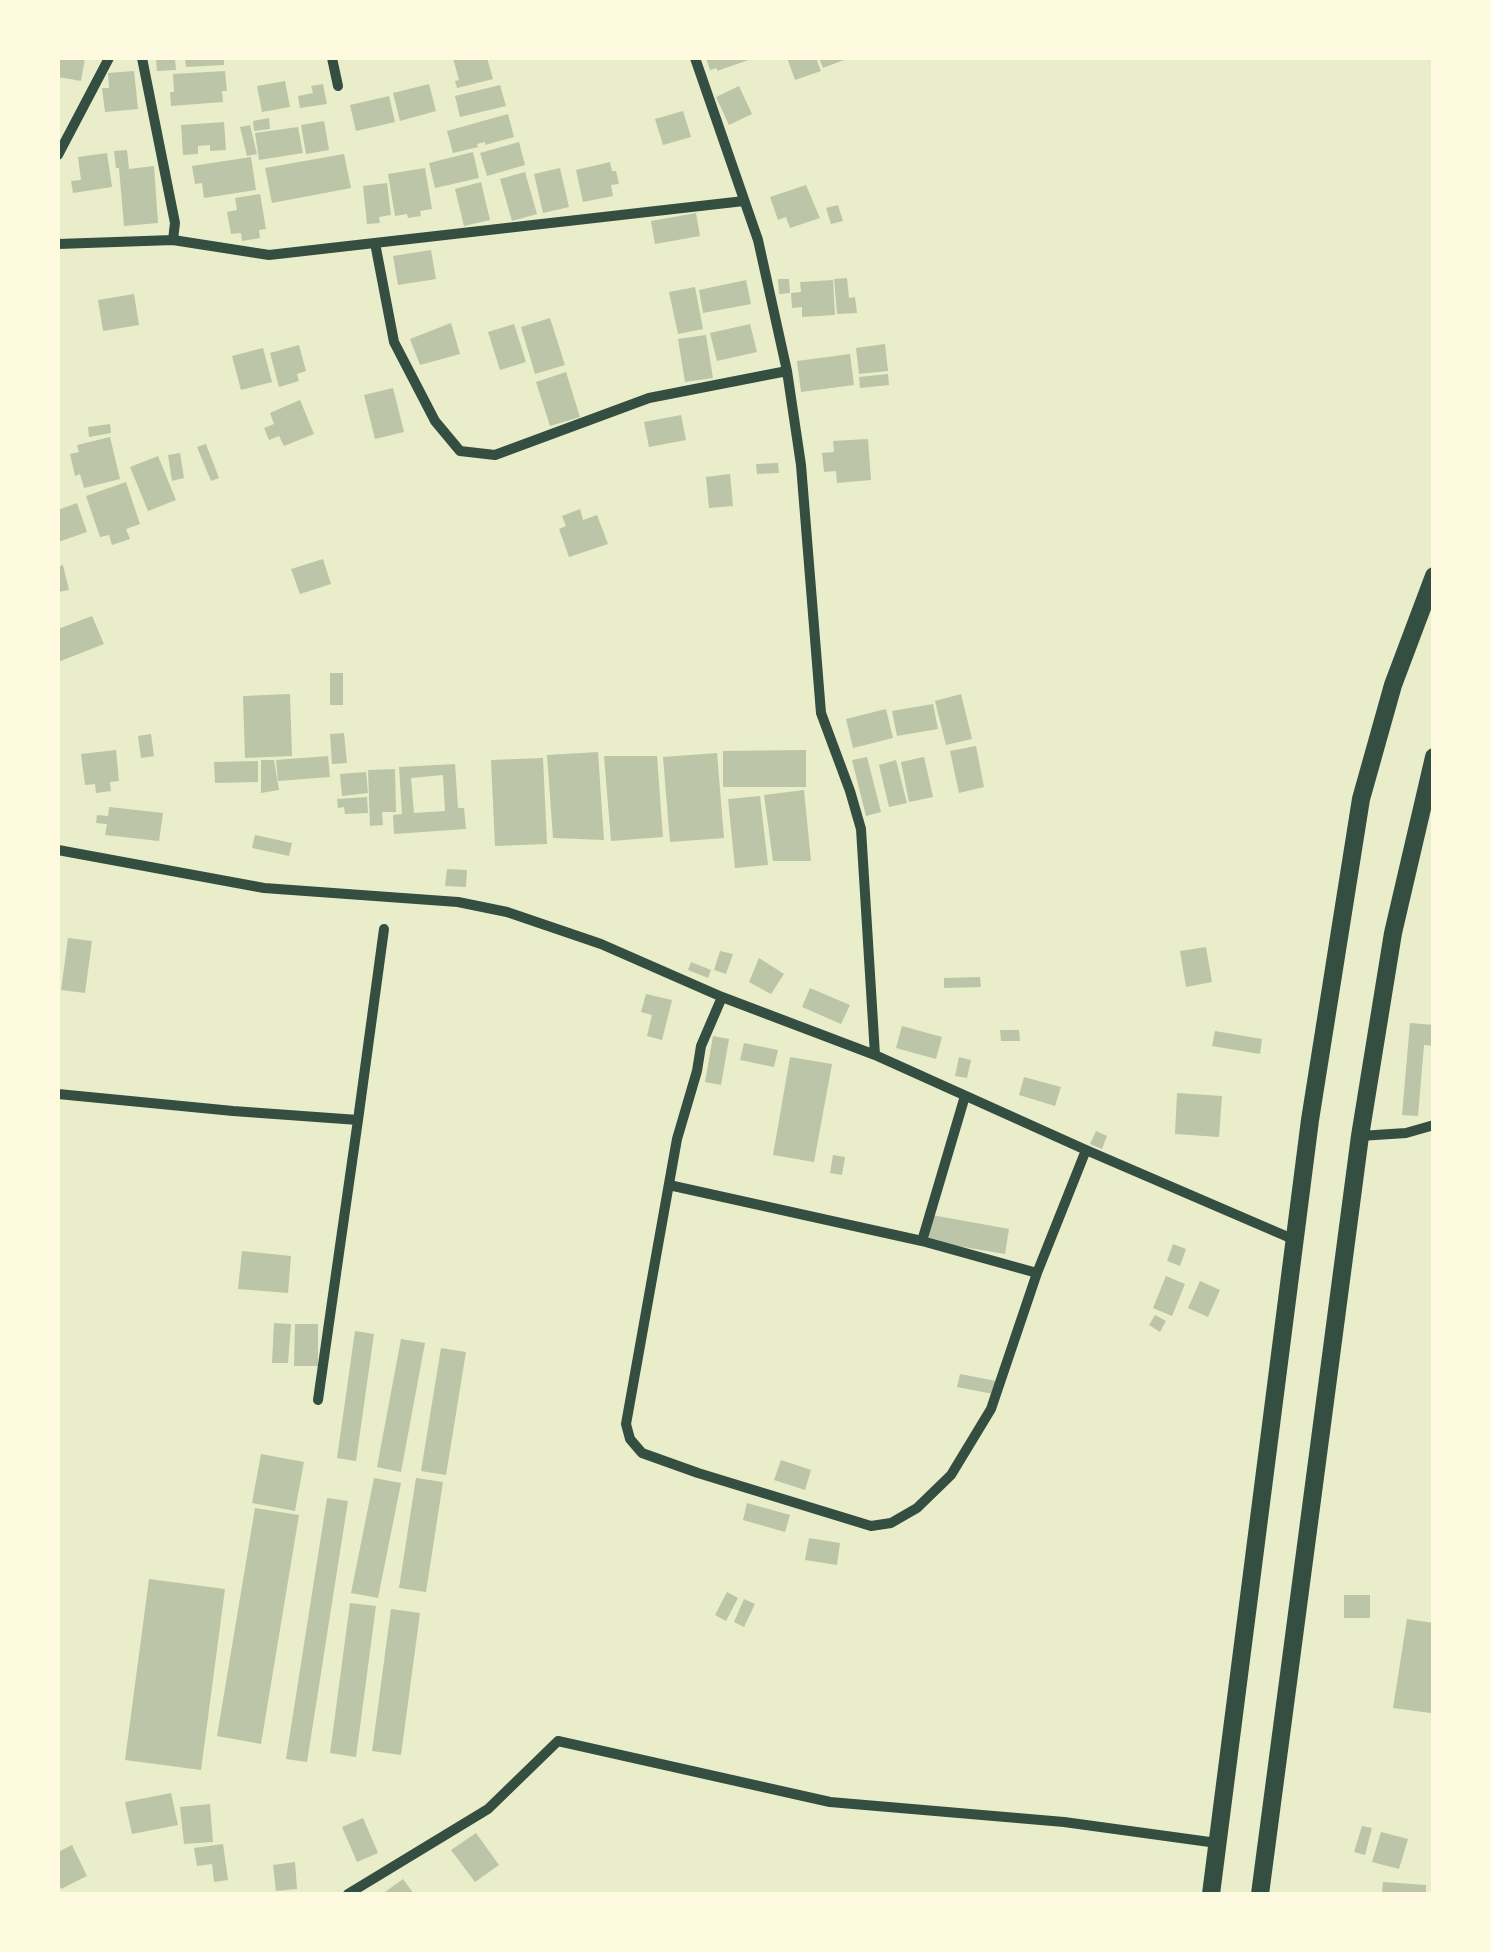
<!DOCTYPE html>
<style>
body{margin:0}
#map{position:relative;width:1491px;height:1952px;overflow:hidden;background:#e9edc9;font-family:"Fira Sans Condensed",sans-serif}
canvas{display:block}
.frame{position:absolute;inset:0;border:60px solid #fefae0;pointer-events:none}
</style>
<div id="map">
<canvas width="1491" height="1952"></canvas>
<div class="frame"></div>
</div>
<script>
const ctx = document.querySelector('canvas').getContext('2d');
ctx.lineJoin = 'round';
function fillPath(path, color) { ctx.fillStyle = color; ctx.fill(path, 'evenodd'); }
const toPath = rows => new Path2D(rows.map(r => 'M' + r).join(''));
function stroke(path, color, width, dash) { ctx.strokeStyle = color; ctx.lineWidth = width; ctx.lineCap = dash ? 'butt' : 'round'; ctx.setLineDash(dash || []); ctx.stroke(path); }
const building = toPath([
 [58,58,85,58,81,81,58,77],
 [185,58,224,58,224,65,186,67],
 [453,58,487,58,493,79,457,88,455,81,459,80],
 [706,58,754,58,717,71,717,68,710,70],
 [787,58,816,58,821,71,795,80],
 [819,58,849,58,823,68],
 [175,59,176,70,157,71,156,60],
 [134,71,138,109,105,112,102,88,109,88,108,73],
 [225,71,227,91,222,91,223,102,171,106,170,92,174,92,173,74],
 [285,81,290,107,262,112,257,86],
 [323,84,327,104,300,108,298,96,313,93,311,86],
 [429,84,436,111,400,121,393,93],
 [500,85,506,106,460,117,455,96],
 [739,86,752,114,729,125,716,97],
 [389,96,395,122,356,131,350,105],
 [683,111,691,137,663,145,655,119],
 [508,114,514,137,485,145,485,142,477,144,478,147,453,153,447,131],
 [269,118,270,129,254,131,253,121],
 [324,121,329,150,306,154,301,125],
 [224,122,226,150,210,151,210,145,198,146,198,154,183,155,181,125],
 [250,125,257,154,247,156,240,127],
 [298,127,303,153,259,160,255,133],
 [519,142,525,165,487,176,480,153],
 [127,150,129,169,154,166,158,223,124,226,119,168,116,168,114,151],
 [473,152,479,178,435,188,429,163],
 [107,153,112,187,73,193,71,181,81,180,78,157],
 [344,154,351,188,272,203,265,168],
 [251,157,256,190,204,198,202,183,195,184,192,166],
 [610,162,612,171,616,171,619,184,611,185,613,196,583,202,576,170],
 [425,168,432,209,420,211,421,216,408,218,407,214,395,216,388,174],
 [560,168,569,207,543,213,534,174],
 [525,172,537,214,512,221,500,179],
 [481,182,490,220,464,226,455,189],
 [387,183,391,215,379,217,380,223,367,224,363,186],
 [806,185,820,218,790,228,786,217,778,220,770,197],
 [260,194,266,229,259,230,260,238,242,241,241,233,231,234,227,212,237,210,235,198],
 [838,205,843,221,831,224,826,208],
 [696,213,700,236,655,244,651,221],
 [431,250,436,279,398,285,393,256],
 [847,278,849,298,855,297,857,313,837,314,834,279],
 [778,279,789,279,790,293,779,294],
 [746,280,751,304,703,313,699,290],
 [833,280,835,315,802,317,802,307,792,308,791,293,801,292,800,282],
 [695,287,703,329,678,334,669,292],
 [134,294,139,325,103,331,98,300],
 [550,318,565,365,535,374,521,327],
 [451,323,460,354,420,365,410,339],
 [514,324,526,362,500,370,488,332],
 [750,324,757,352,717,361,710,333],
 [706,335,713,378,685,382,678,339],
 [885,344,888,371,859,374,856,348],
 [299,345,306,371,297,374,299,381,279,387,270,353],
 [263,348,272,382,241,390,232,356],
 [850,354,854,385,801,392,797,361],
 [566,372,580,417,550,426,536,382],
 [888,374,889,385,860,388,859,377],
 [393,388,404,432,375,439,364,395],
 [300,400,314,434,284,446,279,436,269,440,264,428,274,424,270,413],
 [681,415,686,440,649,447,644,422],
 [110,424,111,433,89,437,88,427],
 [110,437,120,479,84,488,80,474,75,476,70,454,79,452,77,445],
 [868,439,871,480,837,483,836,471,824,472,822,453,834,452,833,441],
 [206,444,219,478,211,481,197,447],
 [180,453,184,478,172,481,168,455],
 [158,456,176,500,148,511,130,467],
 [778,463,779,473,757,474,756,464],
 [730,474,733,506,709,508,706,477],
 [126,482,140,524,126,529,130,539,112,545,109,535,100,537,86,496],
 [77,503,87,532,58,542,58,510],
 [580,509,583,520,597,515,608,544,569,557,559,529,566,526,562,516],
 [323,559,331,584,300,594,291,569],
 [63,565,69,590,58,592,58,567],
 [92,616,104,644,58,662,58,629],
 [330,673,343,673,343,705,330,705],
 [290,694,292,756,245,758,243,696],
 [961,694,972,739,946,745,935,701],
 [933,704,938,729,897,736,892,711],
 [886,709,893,738,853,748,846,719],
 [344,733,347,763,332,764,330,734],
 [151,734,154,756,141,758,138,736],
 [976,746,984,787,959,793,950,751],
 [116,750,119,781,110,782,111,791,96,793,95,784,85,785,81,754],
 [806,750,806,787,723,787,723,751],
 [598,752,604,840,553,838,547,755],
 [717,753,724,838,670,842,663,757],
 [328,756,330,777,278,781,276,760],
 [604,756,657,756,663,837,611,841],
 [867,757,881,812,866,816,852,760],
 [924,757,933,797,909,802,901,762],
 [543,758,547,844,495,846,491,760],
 [261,760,274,760,279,790,261,793],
 [896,760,907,803,889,807,879,765],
 [258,761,258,782,215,783,214,762],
 [455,764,458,808,464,808,466,829,394,834,393,815,402,814,399,767],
 [443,775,445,811,414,813,411,778],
 [395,769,396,812,382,812,383,825,370,826,368,770],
 [366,772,368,793,342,796,340,774],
 [804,790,811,861,773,861,764,795],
 [760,796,768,865,735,868,728,799],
 [367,797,368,813,345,814,344,807,338,808,337,799],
 [109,807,163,813,159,841,105,835,107,824,96,823,97,815,108,816],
 [255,835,292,843,289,856,252,848],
 [447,869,467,870,466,887,445,886],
 [68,938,92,941,85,993,61,990],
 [1206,947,1212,982,1186,987,1180,951],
 [720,951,733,954,726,974,714,970],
 [759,958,784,974,771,994,749,982],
 [691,962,711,970,708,978,688,970],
 [980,977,981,987,944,988,944,978],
 [810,988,850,1005,841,1024,802,1007],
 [646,994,672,1000,662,1040,647,1036,652,1015,641,1012],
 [1410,1023,1434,1025,1434,1046,1424,1045,1418,1116,1402,1115],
 [902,1026,942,1037,936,1059,896,1048],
 [1000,1030,1019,1030,1020,1041,1001,1041],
 [1215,1031,1262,1039,1260,1054,1212,1046],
 [713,1036,729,1039,721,1085,705,1082],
 [744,1043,778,1050,774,1067,740,1060],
 [790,1057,832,1064,814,1162,773,1155],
 [959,1057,971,1060,967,1078,955,1076],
 [1024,1077,1061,1087,1055,1106,1019,1095],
 [1177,1093,1222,1096,1219,1137,1175,1134],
 [1096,1131,1107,1136,1102,1149,1090,1144],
 [833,1155,845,1157,842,1175,830,1173],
 [932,1215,1009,1229,1005,1254,928,1241],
 [1173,1244,1186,1249,1180,1266,1167,1261],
 [242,1251,291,1256,288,1293,238,1289],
 [1166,1276,1185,1284,1172,1316,1153,1308],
 [1200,1281,1220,1290,1208,1317,1188,1308],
 [1155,1315,1166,1321,1160,1332,1149,1325],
 [274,1323,291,1324,288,1363,272,1363],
 [295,1324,318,1324,318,1366,294,1366],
 [355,1331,374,1334,356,1461,337,1458],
 [401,1339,425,1343,401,1472,377,1467],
 [441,1348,466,1352,446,1475,421,1471],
 [960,1374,996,1381,993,1394,957,1387],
 [261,1454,304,1462,295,1511,252,1503],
 [781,1460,811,1470,805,1490,774,1480],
 [374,1478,401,1483,378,1598,351,1593],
 [416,1478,443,1482,426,1592,399,1588],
 [327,1498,348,1501,307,1762,286,1759],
 [747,1503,790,1515,785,1532,743,1520],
 [255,1508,299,1515,261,1744,217,1736],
 [809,1538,840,1543,837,1565,805,1560],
 [149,1579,225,1589,201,1770,125,1760],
 [727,1592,738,1598,726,1621,715,1615],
 [1344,1595,1370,1595,1370,1618,1344,1618],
 [744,1599,755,1604,744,1627,734,1622],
 [350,1603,376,1606,356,1757,330,1753],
 [391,1609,420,1613,401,1755,372,1751],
 [1407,1619,1434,1623,1431,1713,1393,1708],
 [171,1793,178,1825,132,1834,125,1802],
 [210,1804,213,1842,184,1844,180,1807],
 [363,1818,378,1853,357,1862,342,1827],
 [1362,1826,1372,1828,1365,1855,1354,1852],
 [1381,1832,1408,1839,1399,1869,1372,1862],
 [476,1833,499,1865,475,1882,451,1850],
 [223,1844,228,1880,214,1882,212,1864,197,1866,194,1848],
 [72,1845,87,1876,61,1889,58,1881,58,1852],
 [295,1862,297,1889,276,1891,273,1865],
 [403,1879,414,1894,386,1894,385,1892],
 [1383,1882,1426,1885,1426,1894,1382,1894]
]);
const minor = toPath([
 [142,58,175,223,173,240],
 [332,58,338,86],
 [695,58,758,240,787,371,801,465,821,713,850,791,861,829,875,1055],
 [58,155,109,58],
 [375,243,394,342,435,421,460,451,495,455,649,398,787,371],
 [58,244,173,240,269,255,744,201],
 [58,850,264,888,458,902,507,912,601,944,722,997,875,1055,1086,1150,1295,1240],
 [722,997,701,1046,697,1071,677,1139,626,1424,630,1439,642,1453,698,1473,871,1526,891,1523,917,1508,951,1475,991,1409,1037,1273,1086,1150],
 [58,1094,233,1111,358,1120,384,929],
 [1360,1136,1406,1133,1434,1125],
 [669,1185,922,1241,1037,1273],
 [922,1241,965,1096],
 [318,1400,358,1120],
 [348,1894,488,1809,558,1741,830,1802,1064,1822,1217,1843]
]);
const trunk = toPath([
 [1211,1894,1310,1120,1361,799,1393,685,1434,576],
 [1260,1894,1360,1136,1393,933,1434,757]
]);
fillPath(building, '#bcc5a7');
stroke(minor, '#344e41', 10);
stroke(trunk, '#344e41', 18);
</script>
